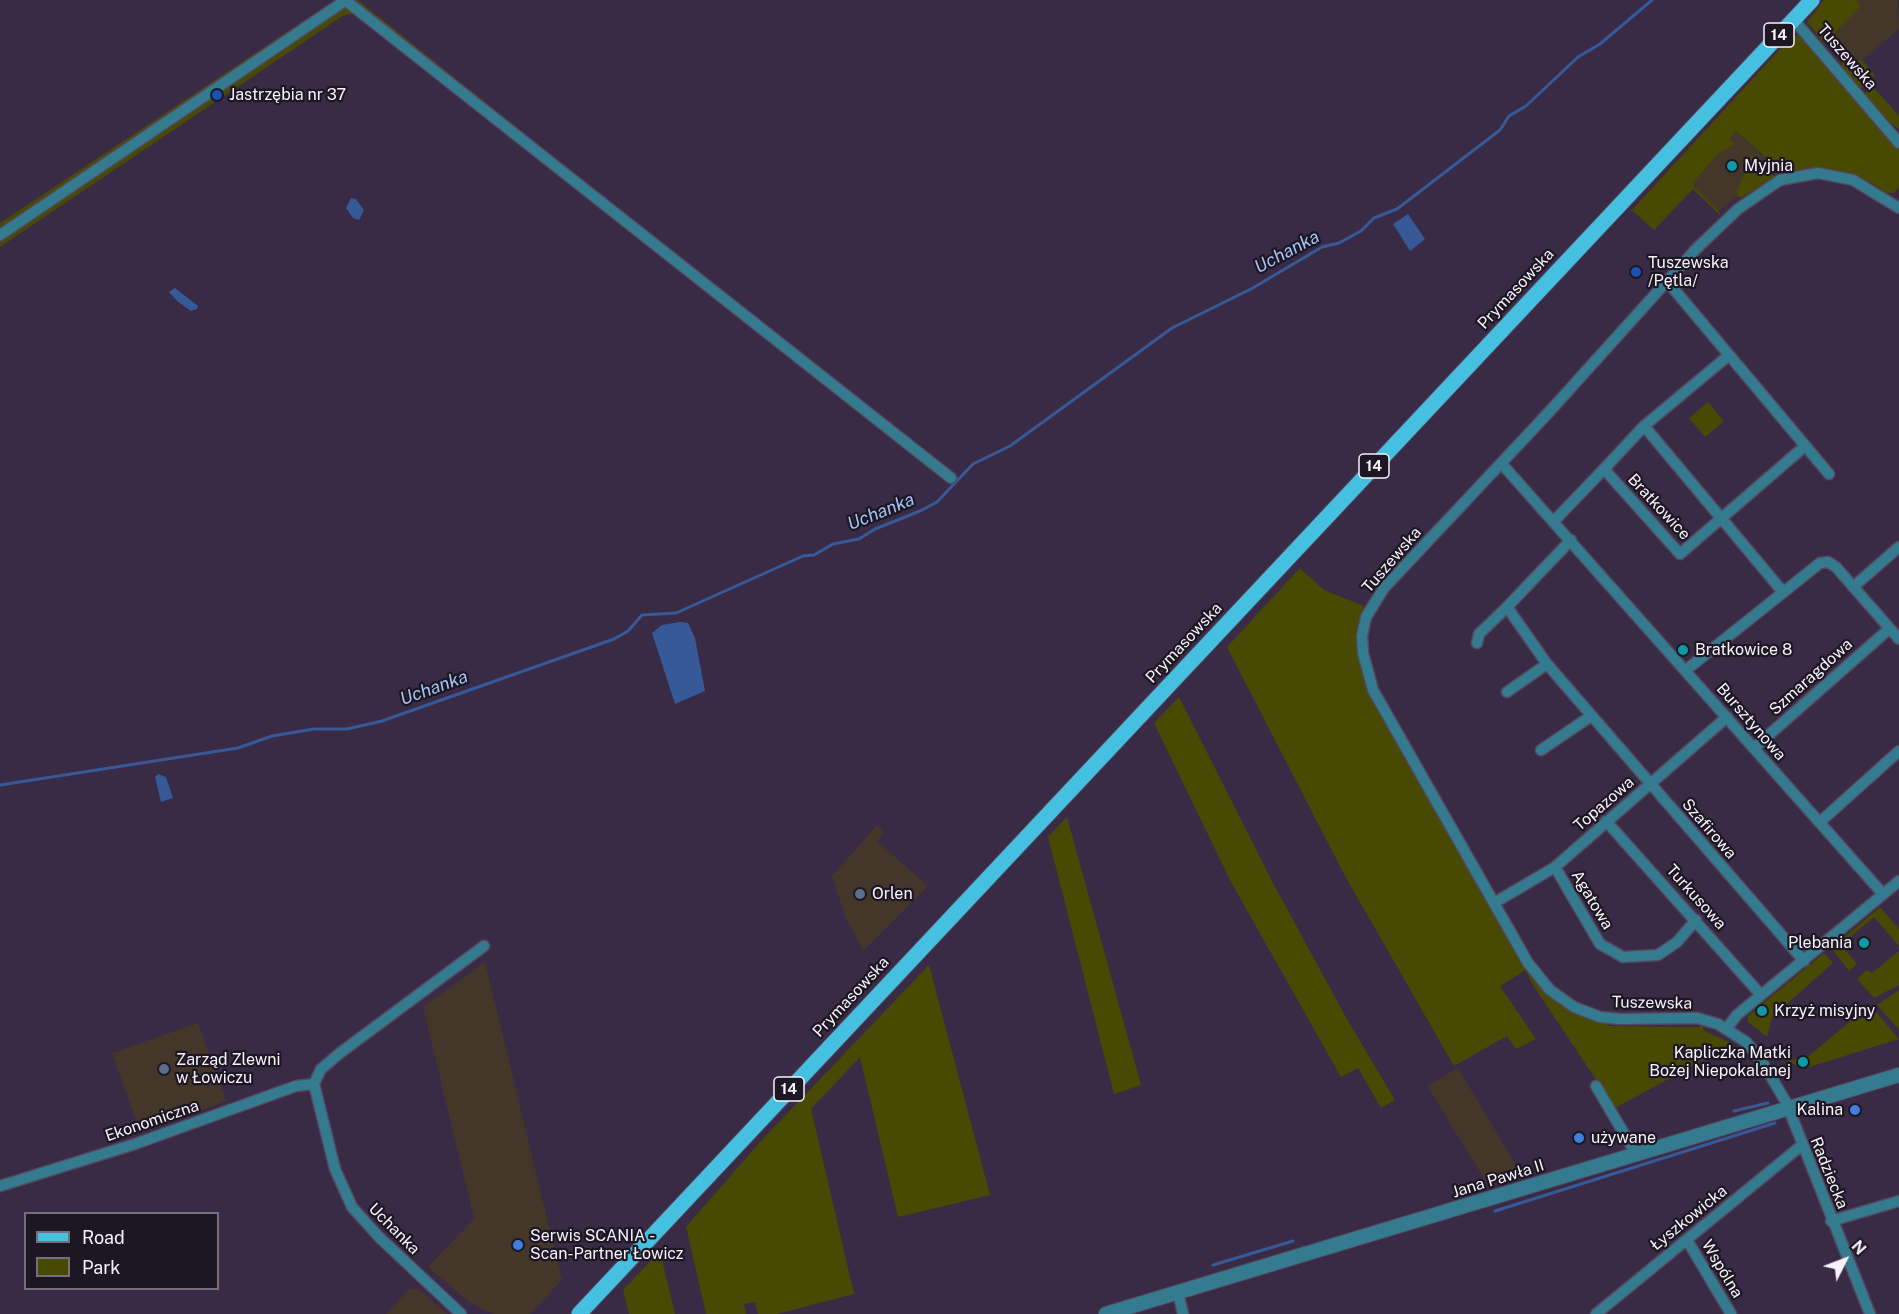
<!DOCTYPE html>
<meta charset="utf-8">
<style>
body{margin:0}
#map{position:relative;width:1899px;height:1314px;overflow:hidden;background:#392b45;font-family:"Public Sans",sans-serif}
canvas{display:block}
.legend{position:absolute;left:24px;top:1212px;width:195px;height:78px;box-sizing:border-box;background:#1d1723;border:2px solid #746f7a;margin:0;padding:8px 10px;list-style:none;font-size:18px;color:#f7f2fc}
.legend li{display:flex;align-items:center;gap:12px;height:30px}
.legend b{width:30px;border:2px solid #746f7a}
.north{position:absolute;left:1815px;top:1230px;width:60px;height:60px;-webkit-text-stroke:4px #1d1723;paint-order:stroke;rotate:48deg;font-size:16px;font-weight:700;line-height:24px;text-align:center;color:#f7f2fc}
.north::after{content:'';display:block;margin:auto;width:21px;height:27px;background:#f7f2fc;clip-path:polygon(50% 0,100% 100%,50% 72%,0 100%)}
</style>
<div id="map">
<canvas width="1899" height="1314"></canvas>
<ul class="legend">
<li><b style="height:8px;background:#46c0e1"></b>Road</li>
<li><b style="height:16px;background:#484902"></b>Park</li>
</ul>
<div class="north">N</div>
</div>
<script>
const ctx = document.querySelector('canvas').getContext('2d');
ctx.lineJoin = 'round';
function fillPath(path, color) { ctx.fillStyle = color; ctx.fill(path, 'evenodd'); }
const toPath = rows => new Path2D(rows.map(r => 'M' + r).join(''));
function stroke(path, color, width, dash) { ctx.strokeStyle = color; ctx.lineWidth = width; ctx.lineCap = dash ? 'butt' : 'round'; ctx.setLineDash(dash || []); ctx.stroke(path); }
function drawText(font, color, halo, rows, align = 'center') {
  ctx.font = font + ' "Public Sans",sans-serif'; ctx.lineWidth = 4.5; ctx.setLineDash([]); ctx.textBaseline = 'middle'; ctx.strokeStyle = halo; ctx.fillStyle = color; for (const [text, x, y, turn = 0] of rows) {
    ctx.save(); ctx.translate(x, y); ctx.rotate((+turn || 0) * Math.PI / 180); ctx.textAlign = isNaN(turn) ? turn : align; if (halo) ctx.strokeText(text, 0, 0); ctx.fillText(text, 0, 0); ctx.restore();
  }
}
const commercial = toPath([
 [1857,0,1898,0,1899,29,1862,60,1854,62,1843,58,1828,41,1831,35,1860,7],
 [1736,131,1780,172,1775,175,1749,156,1737,196,1719,211,1693,187,1693,183,1717,155,1733,144,1729,139],
 [877,825,884,833,877,841,928,886,863,951,846,918,832,876],
 [485,962,562,1280,530,1314,493,1314,469,1302,428,1267,474,1219,423,1007],
 [198,1023,226,1101,140,1132,112,1053],
 [1458,1068,1519,1170,1485,1180,1427,1086],
 [409,1289,419,1289,447,1314,386,1314]
]);
const green = toPath([
 [335,0,358,0,820,371,570,184,353,14,344,15,0,247,0,223],
 [1824,0,1857,0,1860,7,1824,43,1807,22],
 [1797,35,1807,39,1899,150,1899,186,1894,193,1887,193,1868,181,1832,169,1802,169,1783,173,1736,131,1729,139,1734,144,1717,155,1693,183,1694,187,1719,211,1721,216,1693,189,1654,230,1632,210,1791,37],
 [1843,58,1854,62,1862,60,1875,75,1862,88,1858,87,1842,67,1841,62],
 [1872,86,1899,116,1899,129,1885,119,1866,97,1866,92],
 [1751,155,1775,177,1741,198,1737,196,1737,191],
 [1708,402,1724,421,1705,437,1689,418],
 [1300,568,1324,590,1364,606,1358,629,1358,655,1366,688,1526,969,1540,987,1571,1011,1591,1020,1607,1022,1609,1026,1699,1027,1703,1024,1703,1030,1733,1044,1615,1108,1531,982,1526,970,1500,986,1536,1039,1516,1049,1507,1036,1454,1066,1345,876,1227,647],
 [1179,697,1273,883,1348,1021,1395,1100,1381,1108,1358,1068,1341,1077,1231,882,1154,723],
 [1067,817,1141,1085,1114,1094,1048,837],
 [1880,907,1899,929,1899,946,1874,917,1841,945,1857,964,1849,971,1831,948],
 [1899,951,1899,985,1874,998,1857,979,1867,970,1872,973],
 [1824,953,1833,963,1772,1017,1767,1037,1748,1022,1748,1016],
 [929,965,990,1195,898,1217,860,1057,811,1109,854,1294,777,1314,758,1314,755,1302,744,1304,746,1314,706,1314,686,1227,760,1142],
 [1899,990,1899,1030,1877,1005],
 [1870,1005,1899,1039,1803,1069,1786,1060,1805,1059],
 [660,1251,675,1314,629,1314,623,1290]
]);
const water = toPath([
 [351,198,356,199,364,210,359,220,353,218,346,208],
 [1408,214,1425,239,1410,251,1393,224],
 [175,288,198,306,197,309,191,311,177,301,169,292],
 [680,622,688,623,695,638,705,691,675,704,652,633,662,625],
 [158,774,166,777,173,798,161,802,155,777]
]);
const stream = toPath([
 [0,785,238,748,272,736,314,729,347,729,382,721,614,639,628,631,642,615,676,613,803,556,814,555,833,544,859,539,875,529,920,511,937,502,973,464,1010,446,1172,328,1251,289,1322,247,1339,243,1361,231,1374,218,1397,209,1500,130,1509,116,1526,106,1578,57,1600,44,1652,0],
 [1734,1111,1768,1103],
 [1495,1211,1775,1123],
 [1213,1265,1293,1241]
]);
const minor = toPath([
 [345,0,951,478],
 [1793,19,1899,143],
 [0,235,346,0],
 [1667,281,1829,474],
 [1728,356,1644,426,1604,469,1680,554,1805,446],
 [1644,426,1783,592],
 [1501,463,1883,894],
 [1554,521,1604,469],
 [1571,540,1507,607,1547,664,1804,961],
 [1853,587,1899,547],
 [1477,643,1479,634,1507,607],
 [1686,670,1820,563,1828,562,1836,567,1899,639],
 [1507,692,1547,664],
 [1754,748,1889,629],
 [1541,750,1591,716],
 [1606,821,1761,995],
 [1820,822,1899,751],
 [1555,867,1600,944,1623,957,1658,955,1677,942,1696,920],
 [1494,903,1555,867,1727,717],
 [1727,1028,1737,1015,1899,881],
 [1596,1086,1636,1154],
 [0,1186,135,1144,296,1086,314,1084],
 [1831,1221,1899,1201],
 [1687,1240,1731,1314],
 [1178,1292,1183,1314],
 [461,1314,379,1237,352,1207,335,1169,314,1084,321,1069,340,1053,484,946],
 [1596,1314,1802,1145],
 [1870,1314,1786,1102,1761,1060,1746,1042,1718,1024,1697,1018,1620,1019,1600,1017,1574,1007,1550,990,1528,963,1373,690,1363,653,1362,636,1366,617,1384,588,1550,411,1696,249,1738,209,1780,180,1818,173,1853,180,1899,208]
]);
const tertiary = toPath([
 [1106,1314,1899,1075]
]);
const primary = toPath([
 [579,1314,1812,0]
]);
const markers = [
 [217,95,6,"#1a4fb4"],
 [1732,166,6,"#0f9aa8"],
 [1636,272,6,"#1a4fb4"],
 [1683,650,6,"#0f9aa8"],
 [860,894,6,"#5c6f8a"],
 [1864,943,6,"#0f9aa8"],
 [1762,1011,6,"#0f9aa8"],
 [1803,1062,6,"#0f9aa8"],
 [164,1069,6,"#5c6f8a"],
 [1855,1110,6,"#3f7fe0"],
 [1579,1138,6,"#3f7fe0"],
 [518,1245,6,"#3f7fe0"]
];
const shields = [
 [1779,35,30],
 [1374,466,30],
 [789,1089,30]
];
const shieldNames = [
 ["14",1779,35],
 ["14",1374,466],
 ["14",789,1089]
];
const streetNames = [
 ["Tuszewska",1847,57,49],
 ["Prymasowska",1516,289,-47],
 ["Bratkowice",1659,507,47],
 ["Tuszewska",1392,560,-49],
 ["Prymasowska",1184,643,-47],
 ["Szmaragdowa",1811,677,-42],
 ["Bursztynowa",1751,722,49],
 ["Topazowa",1604,804,-41],
 ["Szafirowa",1709,829,49],
 ["Turkusowa",1696,897,48],
 ["Agatowa",1592,900,59],
 ["Prymasowska",851,997,-47],
 ["Tuszewska",1652,1003,1],
 ["Ekonomiczna",152,1121,-19],
 ["Radziecka",1829,1173,68],
 ["Jana Pawła II",1498,1179,-17],
 ["Łyszkowicka",1689,1218,-39],
 ["Uchanka",394,1229,45],
 ["Wspólna",1722,1269,59]
];
const poiNames = [
 ["Jastrzębia nr 37",229,95],
 ["Myjnia",1744,166],
 ["Tuszewska",1648,263],
 ["/Pętla/",1648,281],
 ["Bratkowice 8",1695,650],
 ["Orlen",872,894],
 ["Plebania",1852,943,"right"],
 ["Krzyż misyjny",1774,1011],
 ["Kapliczka Matki",1791,1053,"right"],
 ["Bożej Niepokalanej",1791,1071,"right"],
 ["Zarząd Zlewni",176,1060],
 ["w Łowiczu",176,1078],
 ["Kalina",1843,1110,"right"],
 ["używane",1591,1138],
 ["Serwis SCANIA -",530,1236],
 ["Scan-Partner Łowicz",530,1254]
];
const waterNames = [
 ["Uchanka",1287,252,-28],
 ["Uchanka",881,512,-22],
 ["Uchanka",434,688,-20]
];
fillPath(commercial, '#443729');
fillPath(green, '#484902');
fillPath(water, '#375998');
stroke(stream, '#375998', 3);
stroke(minor, '#54475f', 13);
stroke(tertiary, '#54475f', 16);
stroke(primary, '#54475f', 17);
stroke(minor, '#357b8f', 10);
stroke(tertiary, '#357b8f', 14);
stroke(primary, '#46c0e1', 15);
for (const [x, y, r, color] of markers) { const dot = new Path2D(); dot.arc(x, y, r, 0, 2 * Math.PI); ctx.fillStyle = color; ctx.fill(dot); stroke(dot, '#1d1723', 2); }
for (const [x, y, w] of shields) { const box = new Path2D(); box.roundRect(x - w / 2, y - 12, w, 24, 4.5); ctx.fillStyle = '#1d1723'; ctx.fill(box); stroke(box, '#f7f2fc', 1.5); }
drawText('bold 15px', '#f7f2fc', null, shieldNames);
drawText('16px', '#f7f2fc', '#1d1723', streetNames);
drawText('16px', '#f7f2fc', '#1d1723', poiNames, 'left');
drawText('italic 18px', '#a4c3f9', '#1d1723', waterNames);
</script>
